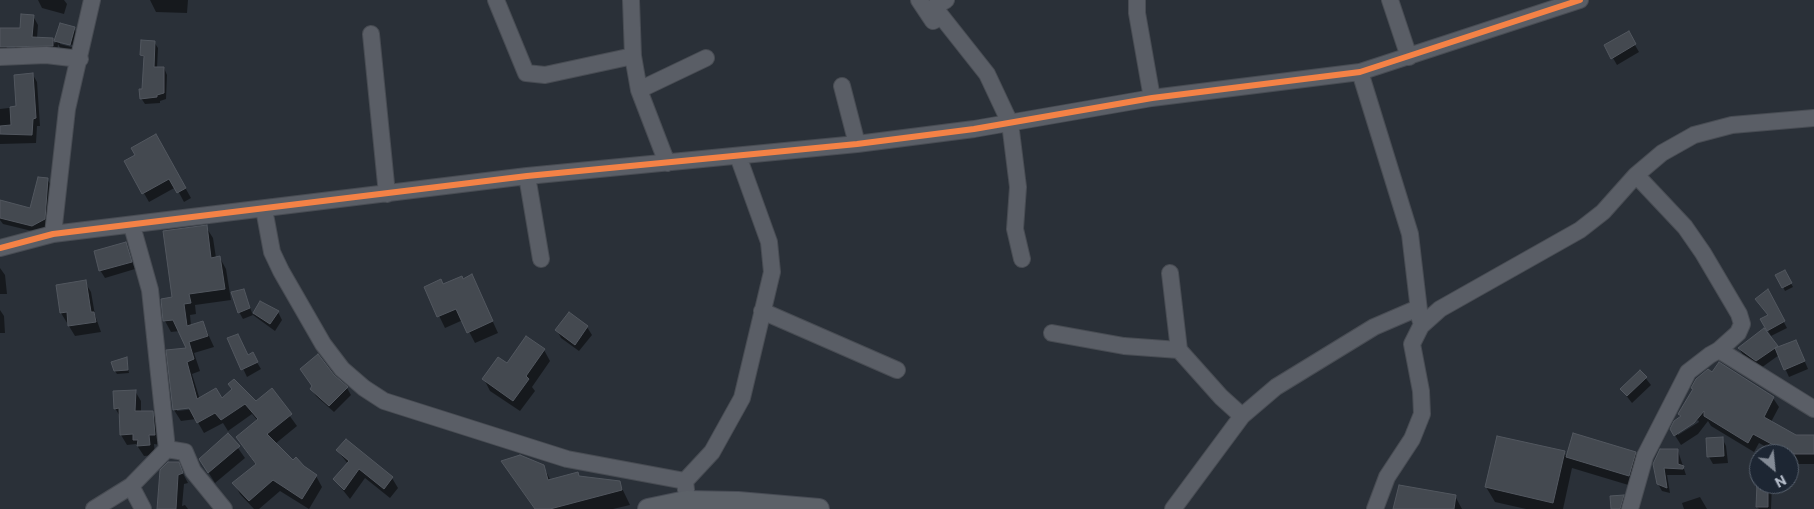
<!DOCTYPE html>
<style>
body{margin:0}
#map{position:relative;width:1814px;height:509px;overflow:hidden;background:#2a3038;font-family:Commissioner,sans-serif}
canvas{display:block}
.north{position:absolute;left:1749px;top:444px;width:50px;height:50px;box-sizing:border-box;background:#1d2633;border:1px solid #59626f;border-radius:50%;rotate:152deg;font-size:14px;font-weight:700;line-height:20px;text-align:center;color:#b4bcc9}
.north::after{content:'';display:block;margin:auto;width:18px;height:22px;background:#848b96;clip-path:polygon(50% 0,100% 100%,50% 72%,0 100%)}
</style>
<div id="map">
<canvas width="1814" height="509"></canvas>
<div class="north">N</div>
</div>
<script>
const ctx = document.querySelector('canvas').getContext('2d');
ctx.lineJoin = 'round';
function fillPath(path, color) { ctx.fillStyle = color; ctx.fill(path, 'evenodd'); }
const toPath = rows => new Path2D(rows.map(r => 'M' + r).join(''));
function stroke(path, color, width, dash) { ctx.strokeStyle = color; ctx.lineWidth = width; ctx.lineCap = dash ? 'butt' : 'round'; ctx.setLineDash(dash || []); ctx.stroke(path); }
const shadow = toPath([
 [38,0,64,0,67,4,64,14,42,8],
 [150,0,188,0,187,13,156,12],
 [33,16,38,25,37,38,52,39,55,44,61,24,74,28,78,36,75,46,60,41,60,44,75,48,73,52,60,48,58,44,57,54,19,55,14,46,21,29],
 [0,30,8,37,6,54,0,55],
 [1628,33,1639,52,1617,65,1606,46],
 [154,42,158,48,157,68,164,68,167,75,166,99,160,101,160,103,145,104,141,98,145,60,142,55],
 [33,75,37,82,40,126,37,126,36,143,0,144,0,109,17,107],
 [156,136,191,198,184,202,176,187,149,202,126,162,137,156],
 [47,179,51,185,48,225,36,232,3,224,0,220,0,203,31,209],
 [206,227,213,238,216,258,220,258,226,269,231,300,195,305,196,314,190,315,191,326,203,323,214,347,194,353,200,371,192,374,200,400,256,402,271,390,297,426,275,444,293,462,316,476,322,487,309,509,280,491,259,509,254,509,240,494,234,483,256,465,237,438,258,421,252,414,228,431,223,423,204,433,196,419,181,421,174,410,168,351,188,349,180,331,171,332,165,321],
 [195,406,195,409,177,411,177,409],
 [125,243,135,269,105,278,100,270],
 [0,268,5,275,7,294,0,294],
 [1784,271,1793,287,1785,291,1777,275],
 [472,276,498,333,475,343,463,320,445,328,425,287,443,285],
 [85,282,91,292,95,315,101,332,75,336,61,313],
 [243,291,253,315,243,319,239,312],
 [1767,291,1787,328,1771,336,1762,320,1769,316],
 [260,303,278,312,282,320,275,331,253,315],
 [0,310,4,316,5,333,0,333],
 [569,314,587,327,592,335,579,351,561,338,557,330],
 [1764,330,1778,349,1796,341,1808,369,1789,377,1779,355,1761,368,1743,355,1739,348],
 [229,339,248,356,252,354,261,369,247,377],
 [544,350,550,361,532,387,535,391,520,411,490,391,484,379,507,365],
 [126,359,129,373,117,374,115,371],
 [1640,371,1651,385,1632,403,1621,389],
 [1713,374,1773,398,1779,407,1771,422,1795,436,1814,436,1814,464,1796,464,1789,460,1789,454,1779,454,1759,443,1754,452,1711,426,1708,421,1698,434,1681,445,1671,429,1682,418,1679,414],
 [1698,420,1699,422,1678,435,1678,432],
 [333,376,347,388,351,395,334,412,316,396,311,389],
 [135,391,141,401,141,412,152,412,158,422,160,445,154,444,155,455,144,456,136,444,127,445,121,435,121,418,115,408],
 [228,434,245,458,215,483,200,459],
 [1574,434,1635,453,1642,464,1635,487,1572,468,1563,509,1526,509,1495,502,1486,487,1498,438,1564,452,1567,458],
 [1722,438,1726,446,1728,463,1713,464,1709,457],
 [338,451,392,478,398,488,390,498,365,478,350,499,334,479,348,464],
 [1678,451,1686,475,1667,475,1670,493,1662,491,1658,484,1655,464],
 [178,464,188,483,184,484,182,506,185,505,188,509,158,509],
 [543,466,551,481,580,477,619,482,630,505,613,509,535,509,512,476],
 [1758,476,1759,484,1772,484,1771,509,1759,509,1757,507],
 [1455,496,1462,509,1394,509],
 [1623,496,1627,503,1626,509,1612,509],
 [1700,497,1707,509,1684,509,1682,503]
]);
const building = toPath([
 [21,14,34,15,32,37,53,38,53,46,0,47,0,28,20,28,21,14],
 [60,23,75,27,70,45,54,41,60,23],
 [1629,31,1636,44,1611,59,1604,45,1629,31],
 [141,40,155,41,154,67,164,67,164,93,157,95,157,97,140,99,139,89,142,89,144,56,140,55,141,40],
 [33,73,36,118,33,119,32,135,0,134,0,126,11,125,10,107,16,106,14,75,33,73],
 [156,134,186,188,177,193,169,179,142,194,124,161,135,155,131,148,156,134],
 [38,177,48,178,45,219,32,226,0,218,0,200,30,208,38,177],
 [207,225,211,258,220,256,225,289,189,294,191,303,184,304,187,326,203,321,208,336,189,342,194,359,187,362,197,399,216,388,222,398,232,389,228,384,234,379,256,401,272,388,292,414,267,434,293,460,296,457,304,466,317,475,302,499,273,480,249,501,232,483,256,464,236,437,258,419,245,404,221,420,215,413,197,423,189,408,173,410,166,350,186,348,173,320,163,321,161,299,172,297,163,231,207,225],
 [126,242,132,262,99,271,94,251,126,242],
 [1785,270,1792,283,1782,288,1775,275,1785,270],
 [472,274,493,321,467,333,456,309,437,317,424,287,441,279,443,284,462,276,463,279,472,274],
 [86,280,91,312,94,312,96,322,68,326,67,312,60,313,56,285,86,280],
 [244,289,250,308,238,313,231,292,244,289],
 [1768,289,1785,321,1767,331,1760,319,1768,315,1755,299,1768,289],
 [260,301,279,311,270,324,253,313,260,301],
 [569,312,588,326,575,345,555,330,569,312],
 [1764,328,1778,346,1756,361,1738,348,1764,328],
 [238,334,248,355,253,352,258,362,241,370,227,338,238,334],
 [526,336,545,349,526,376,529,379,513,401,482,379,498,357,507,363,526,336],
 [1796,340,1805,361,1784,370,1775,348,1796,340],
 [318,354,334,375,348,387,329,406,310,389,312,386,300,369,318,354],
 [127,357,128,370,114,371,111,362,127,357],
 [1719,362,1774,397,1764,417,1796,435,1814,435,1814,454,1790,454,1753,434,1748,443,1704,416,1704,411,1694,423,1674,436,1670,429,1674,421,1681,416,1678,414,1693,389,1691,388,1696,379,1708,369,1712,372,1719,362],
 [1640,370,1647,377,1627,396,1620,389,1640,370],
 [136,390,135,411,153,411,155,435,149,435,150,445,137,446,138,440,133,440,133,434,120,435,119,408,114,409,113,391,136,390],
 [228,433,240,446,208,473,199,459,228,433],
 [1573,433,1636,452,1629,476,1566,457,1573,433],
 [1497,436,1565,451,1553,503,1485,487,1497,436],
 [1723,437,1724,456,1707,457,1706,438,1723,437],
 [346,439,393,477,384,489,359,469,344,490,333,479,349,461,336,450,346,439],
 [1660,449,1678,449,1678,464,1684,466,1683,469,1664,468,1667,488,1657,484,1653,464,1660,449],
 [520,455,544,465,548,480,578,472,579,476,620,481,622,490,550,509,535,509,501,461,520,455],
 [168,462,179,462,183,473,178,475,176,509,157,509,160,470,168,462],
 [1757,484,1768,484,1768,507,1756,507,1757,484],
 [1399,485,1456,495,1454,509,1393,509,1399,485],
 [1624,495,1620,509,1611,509,1610,496,1624,495]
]);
const minor = toPath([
 [496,0,526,73,545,75,633,56],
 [631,0,633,56,639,90,667,163],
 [919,0,933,21,935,20],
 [946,0,934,7,987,74,1010,123,1018,187,1015,229,1022,259],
 [1137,0,1137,13,1152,98],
 [1390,0,1409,57],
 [371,34,387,194],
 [0,57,46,55,80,59],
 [1360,72,1410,234,1420,319],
 [842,86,857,144],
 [639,90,706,58],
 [1636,175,1685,227,1703,253,1739,314,1742,324,1738,333,1719,350],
 [527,176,541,259],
 [264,209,272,252,281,271,323,344,342,369,364,388,384,401,567,459,685,481],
 [132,226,150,290,167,449,131,486,143,509],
 [53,234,67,109,92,0],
 [0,248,53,234,527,176,857,144,974,129,1152,98,1360,72,1580,0],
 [1170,273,1179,350,1221,397,1242,416],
 [762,311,897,370],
 [1052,333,1124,346,1179,350],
 [167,449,185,452,193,471,224,509],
 [686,490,685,481,712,452,742,398,772,272,769,242,738,156],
 [94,509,131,486],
 [1173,509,1242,416,1276,387,1374,327,1418,308],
 [1375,509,1387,477,1412,439,1422,414,1421,391,1412,344,1421,326,1440,309,1580,230,1603,212,1636,175,1662,153,1694,135,1732,125,1814,118],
 [1630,509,1645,456,1688,372,1710,355,1719,350,1814,409]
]);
const major = toPath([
 [648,509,686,501,738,502,819,509]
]);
const cycleway = toPath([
 [0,248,53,234,527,176,857,144,974,129,1152,98,1360,72,1580,0]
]);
fillPath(shadow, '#0007');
fillPath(building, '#444950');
stroke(building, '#52575f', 1);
stroke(minor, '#484c53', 18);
stroke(major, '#484c55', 22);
stroke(minor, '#5a5e66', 16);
stroke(major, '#5c6168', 20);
stroke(cycleway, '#f48246', 6);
</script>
